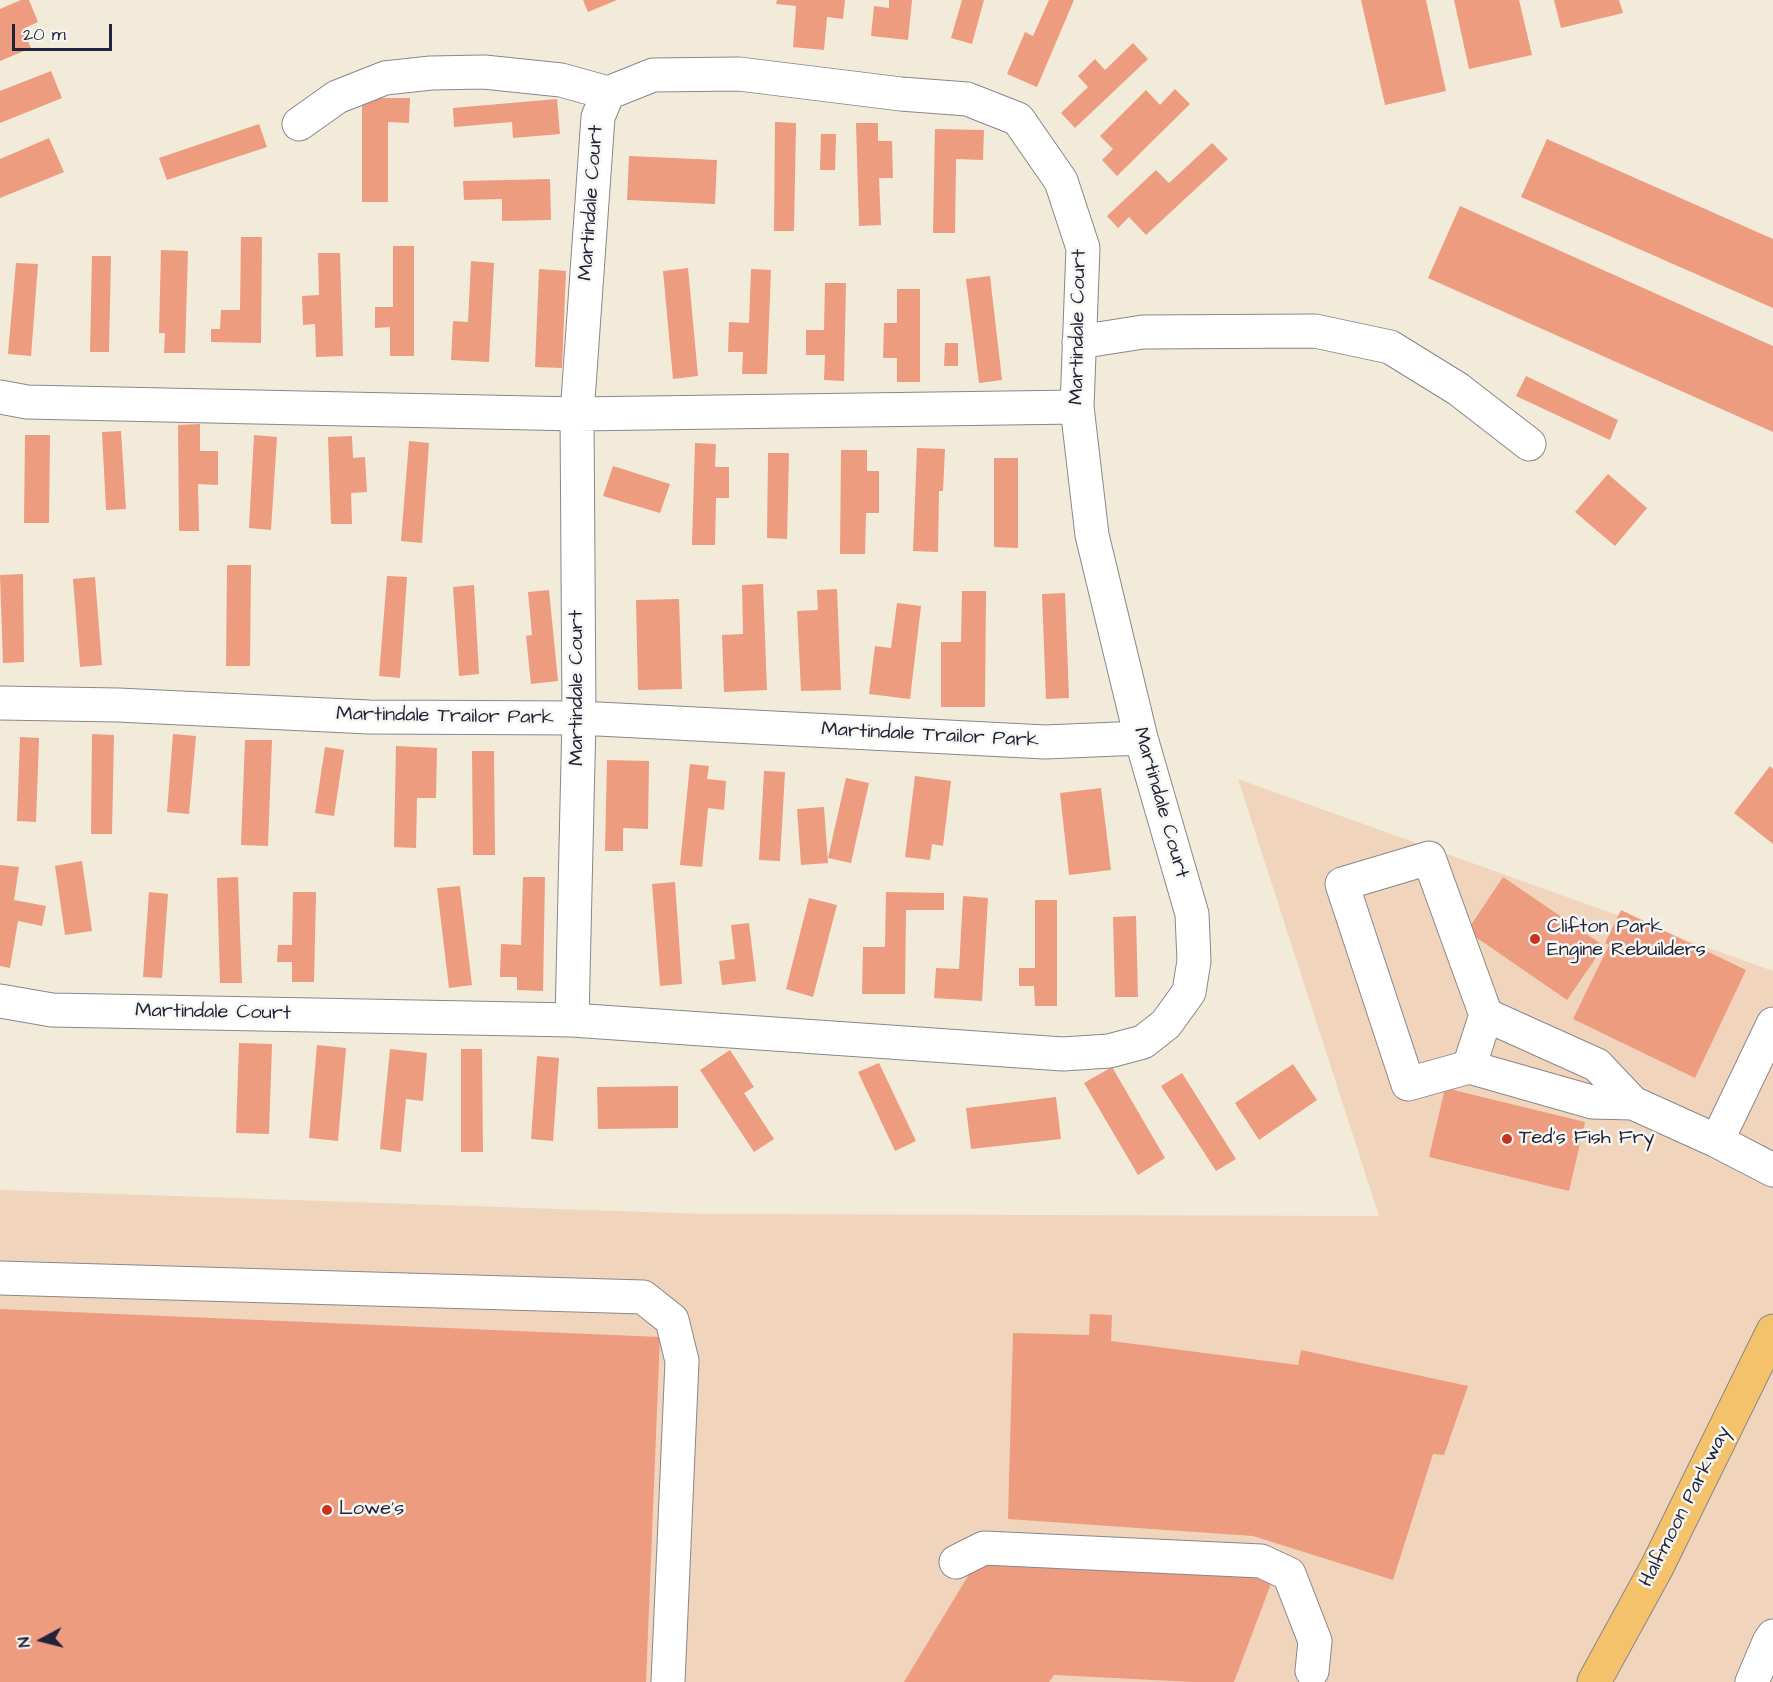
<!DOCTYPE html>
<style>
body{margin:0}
#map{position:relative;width:1773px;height:1682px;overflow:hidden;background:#f2ebd9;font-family:"Architects Daughter",sans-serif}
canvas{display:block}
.north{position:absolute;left:12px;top:1610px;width:60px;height:60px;-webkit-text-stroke:4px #f6f6f2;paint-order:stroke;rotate:263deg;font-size:16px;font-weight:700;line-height:24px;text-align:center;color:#22223b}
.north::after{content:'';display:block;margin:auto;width:21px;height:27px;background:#22223b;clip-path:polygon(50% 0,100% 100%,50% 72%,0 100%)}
.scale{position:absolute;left:12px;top:24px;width:100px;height:27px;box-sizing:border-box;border:3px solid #22223b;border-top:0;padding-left:8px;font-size:18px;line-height:21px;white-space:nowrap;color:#22223b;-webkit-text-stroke:4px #f6f6f2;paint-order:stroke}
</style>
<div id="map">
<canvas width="1773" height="1682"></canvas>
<div class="north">N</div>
<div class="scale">20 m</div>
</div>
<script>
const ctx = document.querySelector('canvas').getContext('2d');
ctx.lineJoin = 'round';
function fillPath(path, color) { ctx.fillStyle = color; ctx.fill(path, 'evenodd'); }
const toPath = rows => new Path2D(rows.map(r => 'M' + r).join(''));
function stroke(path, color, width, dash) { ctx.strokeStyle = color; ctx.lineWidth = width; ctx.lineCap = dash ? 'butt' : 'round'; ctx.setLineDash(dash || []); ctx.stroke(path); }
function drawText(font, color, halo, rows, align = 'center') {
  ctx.font = font + ' "Architects Daughter",sans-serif'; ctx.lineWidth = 5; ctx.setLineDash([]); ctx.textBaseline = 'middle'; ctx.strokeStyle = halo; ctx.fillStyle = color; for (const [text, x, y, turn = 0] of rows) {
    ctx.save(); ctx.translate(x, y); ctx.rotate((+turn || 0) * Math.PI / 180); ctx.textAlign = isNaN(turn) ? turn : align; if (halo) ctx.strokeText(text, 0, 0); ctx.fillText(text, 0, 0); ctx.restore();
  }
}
const built = toPath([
 [1238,779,1773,971,1773,1682,0,1682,0,1190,705,1214,1379,1216]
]);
const building = toPath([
 [21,0,29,0,38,22,23,29,31,48,0,61,0,9],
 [583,0,617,0,588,12],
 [777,0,845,0,843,19,827,17,824,50,793,47,796,6,776,4],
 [889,0,912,0,908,40,871,36,874,6,889,8],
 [962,0,984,0,972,44,951,38],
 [1049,0,1074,0,1037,87,1007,74,1025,32,1033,36],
 [1361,0,1426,0,1446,91,1385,105],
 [1454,0,1519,0,1532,55,1469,69],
 [1554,0,1619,0,1623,13,1561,28],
 [1133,43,1148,59,1075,128,1061,113,1088,87,1078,76,1095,59,1105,70],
 [51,71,62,98,0,123,0,91],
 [1175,89,1190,104,1117,176,1102,160,1113,149,1100,136,1146,90,1160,105],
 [362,98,410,98,409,123,388,122,388,202,362,202],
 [557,99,560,134,513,138,512,122,454,127,453,108],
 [775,122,796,123,794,231,774,231],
 [856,123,878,123,878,141,892,141,893,178,879,178,881,225,859,226],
 [259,124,267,147,167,180,159,158],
 [935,129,984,130,983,160,956,159,955,233,933,233],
 [821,134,836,134,835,170,820,170],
 [49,138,64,172,0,198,0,159],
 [1547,139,1773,239,1773,308,1521,197],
 [1212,143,1228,159,1146,235,1129,217,1118,228,1107,216,1156,170,1169,183],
 [629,156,717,160,715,204,627,200],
 [550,179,551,220,502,221,502,199,464,200,463,181],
 [1460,206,1773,346,1773,432,1428,278],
 [241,237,262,237,261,343,211,342,211,329,220,329,221,310,240,310],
 [393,246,414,246,414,356,390,356,390,327,375,328,375,307,393,307],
 [161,250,188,251,185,353,164,353,165,333,159,333],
 [318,253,340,253,343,356,316,357,315,324,303,325,302,296,319,295],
 [92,256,111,256,109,352,90,352],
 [471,261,494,263,489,362,451,360,453,321,468,322],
 [16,263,38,264,31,356,8,354],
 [688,268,698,376,673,379,663,271],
 [539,269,566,271,562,368,535,367],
 [751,269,771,270,767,374,742,374,743,352,728,352,729,322,749,323],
 [990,276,1002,380,979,383,966,279],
 [825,283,846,283,844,381,824,380,825,355,806,355,806,330,824,330],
 [897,289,920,289,920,382,897,382,897,358,883,358,884,323,897,323],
 [945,343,958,343,958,366,944,366],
 [1526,376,1618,420,1610,440,1516,396],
 [200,424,200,451,218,451,218,485,198,484,199,531,179,531,178,425],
 [121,431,126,509,106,510,102,432],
 [25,435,50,435,49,523,24,523],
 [254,435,277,437,271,530,249,528],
 [352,436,353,458,365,457,367,492,351,493,352,524,331,524,328,437],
 [409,441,429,443,422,543,401,541],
 [695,443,716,444,715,467,729,467,729,498,716,498,715,545,692,545],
 [917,448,945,449,943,491,939,491,938,552,913,551],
 [841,450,867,450,867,471,879,471,879,513,866,513,865,554,840,554],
 [768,453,789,453,787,539,767,538],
 [994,458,1018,458,1018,548,994,547],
 [613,466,670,484,660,513,603,496],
 [1608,474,1647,508,1615,546,1575,512],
 [227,565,251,565,250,666,226,666],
 [23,574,24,662,3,663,0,575],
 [387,576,407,577,400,678,379,676],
 [95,577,102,665,80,667,73,579],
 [763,584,767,690,724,692,722,635,743,634,742,585],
 [474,585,479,674,459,676,453,587],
 [837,589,841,690,801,691,797,611,818,610,817,590],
 [549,590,558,681,531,684,526,636,532,635,528,592],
 [962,591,986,591,985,707,941,707,941,642,961,642],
 [1065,593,1069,698,1046,699,1042,594],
 [679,599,682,689,638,690,636,600],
 [897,603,921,606,910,699,869,694,875,646,891,648],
 [92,734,114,735,112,834,91,834],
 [173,734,196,736,189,814,167,812],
 [20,737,39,738,36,822,17,821],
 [245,740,272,740,268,846,241,845],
 [396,746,437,748,436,798,417,798,416,848,394,847],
 [325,747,344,750,334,816,315,813],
 [472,751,494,751,495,855,473,855],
 [607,760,649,761,648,829,623,828,623,851,605,851],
 [690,764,709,766,707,779,726,781,724,810,708,808,702,867,680,865],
 [1770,766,1773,769,1773,844,1734,813],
 [764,771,785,772,780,861,759,860],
 [915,776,951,781,943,846,932,844,930,860,905,857],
 [846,778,869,783,851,863,828,858],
 [1101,788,1111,870,1069,875,1060,793],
 [824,807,828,863,801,865,797,809],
 [82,861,92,931,65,935,55,866],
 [0,865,19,867,14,900,46,906,42,926,18,921,10,968,0,966],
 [238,877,242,983,220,983,217,878],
 [523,877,545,877,543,991,517,990,517,977,500,977,501,944,521,945],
 [1503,877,1604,946,1567,1000,1467,931],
 [675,882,682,984,660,986,652,884],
 [460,886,472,985,449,988,437,888],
 [149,892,168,894,162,978,143,977],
 [293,892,316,892,314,982,292,982,292,962,277,962,278,945,292,945],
 [886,892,944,893,944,910,906,910,905,994,862,994,863,947,885,947],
 [963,896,988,898,982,1001,934,998,936,968,959,969],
 [809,898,837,905,813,997,786,989],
 [1035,900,1057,900,1057,1006,1035,1006,1034,986,1019,986,1019,968,1035,968],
 [1621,910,1746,970,1695,1078,1573,1019,1609,945,1605,943],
 [1136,916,1138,997,1115,997,1113,917],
 [749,923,756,981,722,985,719,961,735,959,731,925],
 [239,1043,272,1044,269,1134,236,1133],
 [317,1045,346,1048,338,1141,309,1138],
 [390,1049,427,1053,423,1101,406,1099,401,1152,380,1149],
 [461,1049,482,1049,483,1152,461,1152],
 [730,1050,754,1087,744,1093,774,1139,754,1152,700,1070],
 [537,1056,559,1058,553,1141,531,1139],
 [879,1063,916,1141,895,1151,858,1072],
 [1293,1064,1317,1100,1259,1140,1235,1103],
 [1112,1067,1165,1158,1138,1175,1084,1083],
 [1182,1073,1236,1159,1216,1171,1161,1086],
 [678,1086,678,1128,598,1129,597,1087],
 [1445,1088,1585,1122,1569,1191,1429,1157],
 [1056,1097,1061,1139,971,1149,966,1108],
 [0,1309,660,1337,646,1682,0,1682],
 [1090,1314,1112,1315,1111,1341,1298,1365,1301,1350,1468,1386,1444,1455,1433,1454,1393,1580,1253,1536,1008,1519,1013,1333,1089,1335],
 [980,1556,1275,1573,1234,1682,1193,1682,1054,1675,1049,1682,904,1682]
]);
const minor = toPath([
 [299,124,337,97,385,78,431,73,484,72,561,80,608,93],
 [1079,342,1143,332,1315,331,1390,347,1458,389,1529,444],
 [0,397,27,402,577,414,1077,407],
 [0,703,118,705,369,717,579,718,1045,742,1141,738],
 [0,1001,52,1010,572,1020,1063,1054,1109,1051,1143,1042,1166,1024,1189,992,1194,961,1192,914,1141,738,1092,535,1077,407,1083,248,1061,181,1018,119,967,99,901,94,739,74,653,75,608,93,598,117,577,414,579,718,572,1020],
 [1773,1024,1717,1141,1773,1170],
 [1469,1067,1486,1015],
 [1633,1103,1592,1102,1469,1067,1408,1084,1342,884,1429,858,1486,1015,1597,1065,1633,1103,1717,1141],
 [0,1278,643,1297,672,1320,682,1361,668,1682],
 [956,1562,984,1548,1261,1561,1289,1574,1315,1641,1312,1671],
 [1752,1682,1769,1642,1773,1636]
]);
const major = toPath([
 [1594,1682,1657,1567,1773,1331]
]);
const markers = [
 [1535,939,6,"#c8321e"],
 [1507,1139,6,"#c8321e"],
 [327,1510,6,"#c8321e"]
];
const streetNames = [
 ["Martindale Court",592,203,-86],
 ["Martindale Court",1079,327,-89],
 ["Martindale Court",578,688,-90],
 ["Martindale Trailor Park",445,717,1],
 ["Martindale Trailor Park",930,736,3],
 ["Martindale Court",1160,803,74],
 ["Martindale Court",213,1013,1],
 ["Halfmoon Parkway",1686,1507,-63]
];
const poiNames = [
 ["Clifton Park",1547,928],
 ["Engine Rebuilders",1547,951],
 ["Ted's Fish Fry",1519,1139],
 ["Lowe's",339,1510]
];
fillPath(built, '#f0d5bc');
fillPath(building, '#ed9c80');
stroke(minor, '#8a868a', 35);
stroke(major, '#8a868a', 35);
stroke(minor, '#fff', 33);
stroke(major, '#f4c26a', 33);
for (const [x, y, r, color] of markers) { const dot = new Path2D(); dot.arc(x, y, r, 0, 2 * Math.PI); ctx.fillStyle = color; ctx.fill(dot); stroke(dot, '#f6f6f2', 2); }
drawText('20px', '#22223b', '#f6f6f2', streetNames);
drawText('20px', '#22223b', '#f6f6f2', poiNames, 'left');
</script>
